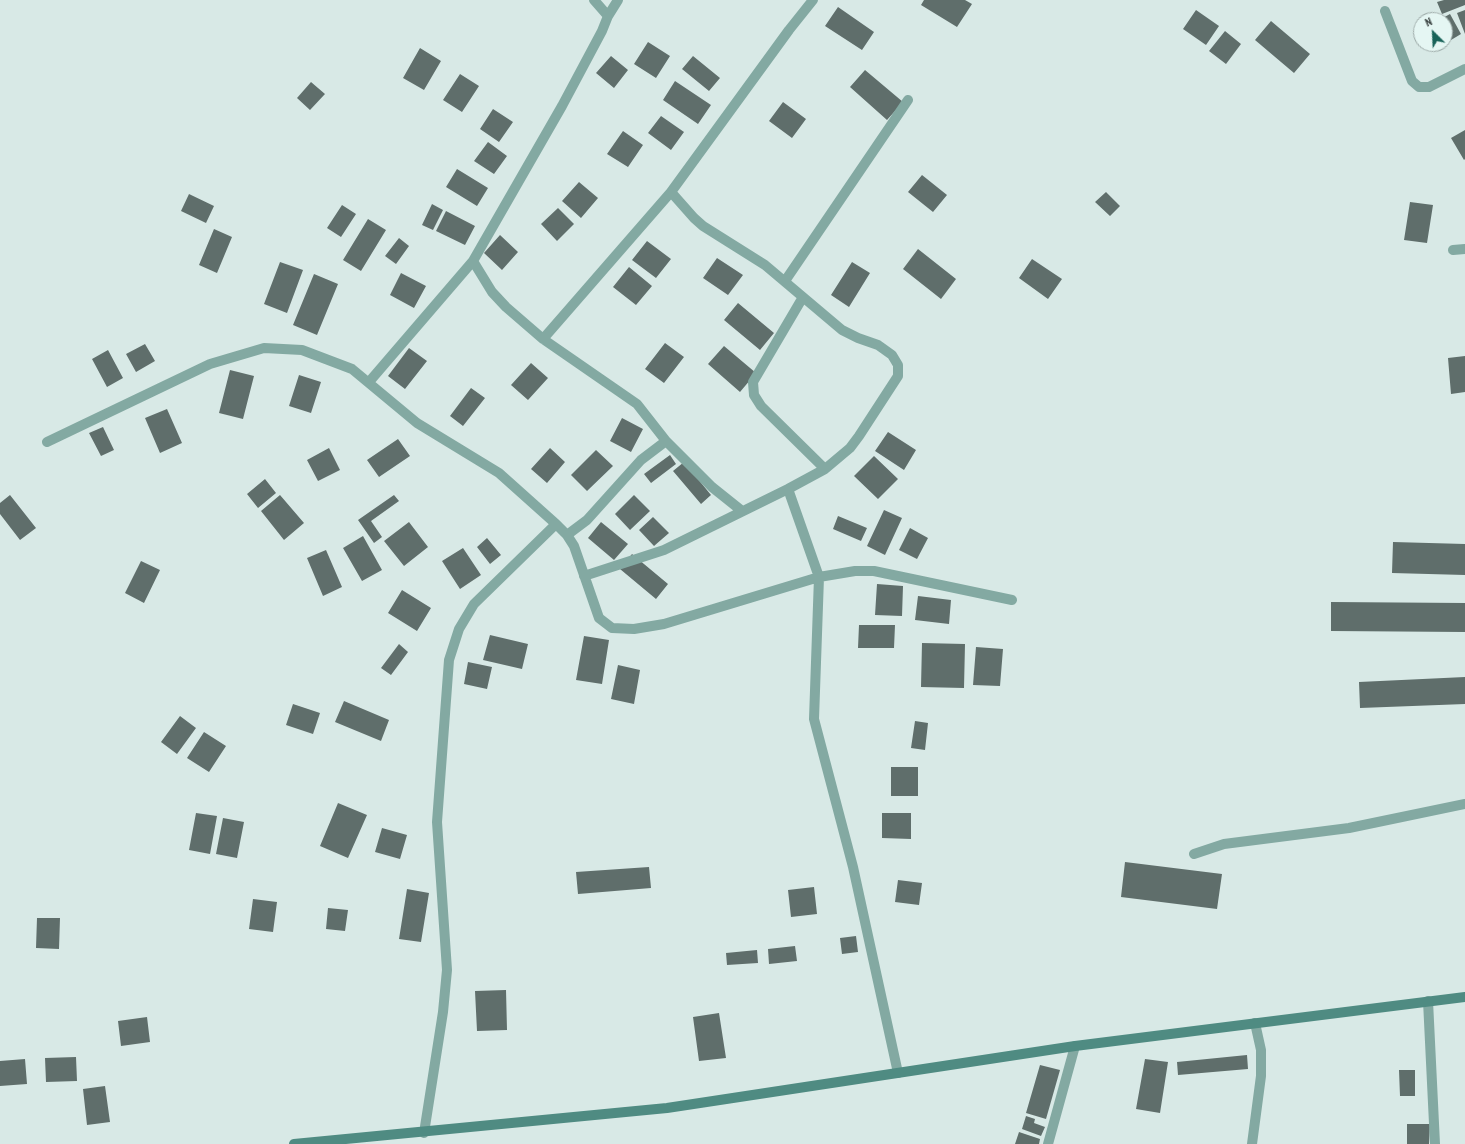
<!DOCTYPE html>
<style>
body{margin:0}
#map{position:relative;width:1465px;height:1144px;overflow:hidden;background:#d8e9e6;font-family:"PT Sans Narrow",sans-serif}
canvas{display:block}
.north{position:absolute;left:1413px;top:12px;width:40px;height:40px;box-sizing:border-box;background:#e5f6f3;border:1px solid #9daaa8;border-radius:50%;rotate:336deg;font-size:11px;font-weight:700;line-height:16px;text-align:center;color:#313837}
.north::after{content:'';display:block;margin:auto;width:14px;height:18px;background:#186359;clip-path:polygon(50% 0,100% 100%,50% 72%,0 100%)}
</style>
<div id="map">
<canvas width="1465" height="1144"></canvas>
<div class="north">N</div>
</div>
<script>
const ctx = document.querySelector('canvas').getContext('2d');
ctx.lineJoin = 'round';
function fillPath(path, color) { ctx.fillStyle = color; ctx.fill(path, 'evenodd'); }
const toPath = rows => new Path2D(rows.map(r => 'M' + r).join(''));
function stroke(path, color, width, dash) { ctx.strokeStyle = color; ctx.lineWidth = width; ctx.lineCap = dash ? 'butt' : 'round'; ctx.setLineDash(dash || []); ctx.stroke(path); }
const building = toPath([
 [924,0,965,0,972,4,957,27,921,5],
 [1444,0,1465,0,1465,5,1442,14,1437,2],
 [838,7,874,32,862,50,825,26],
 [1196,10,1219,26,1206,45,1183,29],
 [1465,10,1465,34,1457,13],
 [1450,14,1461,34,1451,40,1445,29,1445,20,1439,20],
 [1271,21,1310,54,1294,73,1255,40],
 [1225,31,1241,44,1226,64,1209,51],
 [648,42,670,56,656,78,634,64],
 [420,48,441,61,424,90,403,78],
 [611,56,628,70,614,88,596,73],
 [693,56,720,78,709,91,682,69],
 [865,70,903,102,887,120,850,87],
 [460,74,479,86,462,112,443,100],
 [675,81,711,105,698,124,663,100],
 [311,82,325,94,310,110,297,98],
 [783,102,806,119,792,138,769,121],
 [493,109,513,122,499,142,480,129],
 [661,116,684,132,671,150,648,133],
 [1465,130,1465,159,1464,160,1451,138],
 [623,131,643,145,628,167,607,154],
 [488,142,507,156,494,174,474,161],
 [457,169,488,188,477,206,446,187],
 [922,175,947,195,933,212,908,192],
 [579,182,598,198,581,218,562,201],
 [1106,192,1120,206,1110,216,1095,202],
 [189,194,214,206,206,223,181,211],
 [1410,202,1433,205,1427,243,1404,240],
 [432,204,443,210,433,230,422,225],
 [342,205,356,214,341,237,327,228],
 [558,208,574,224,557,241,541,224],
 [446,211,475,226,465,245,436,231],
 [368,219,386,230,361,271,343,260],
 [214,229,232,237,217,273,199,265],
 [500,235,518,252,502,270,484,253],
 [399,238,409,246,396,264,385,256],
 [647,241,671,259,656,278,632,260],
 [918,249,956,279,941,299,903,269],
 [717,258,743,275,728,295,703,278],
 [1032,259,1062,279,1048,299,1019,278],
 [280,262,303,270,287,313,264,304],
 [852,262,870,273,849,307,831,295],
 [629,267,652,286,636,305,613,287],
 [401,273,426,286,414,308,390,295],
 [314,274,338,284,317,335,293,325],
 [738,303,774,333,760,350,724,320],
 [665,343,684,357,664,383,645,369],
 [145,344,155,361,136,372,126,354],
 [724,346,756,373,740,392,708,364],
 [409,348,427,361,405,389,388,376],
 [108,350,123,378,107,387,92,359],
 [1465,356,1465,392,1451,394,1448,358],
 [531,363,548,378,528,400,511,385],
 [230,370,254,376,243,419,219,413],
 [299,375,321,382,311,413,289,406],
 [471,388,485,398,463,426,450,416],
 [167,409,182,443,160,453,145,418],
 [622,418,643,429,631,452,610,441],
 [103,427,114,450,101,456,89,433],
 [888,432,916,450,904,470,875,451],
 [398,439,410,456,379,477,367,460],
 [329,448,340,470,318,481,307,460],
 [550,448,565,462,547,483,531,469],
 [596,450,613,466,587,491,571,475],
 [670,455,676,464,651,483,644,474],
 [874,456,898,479,878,499,854,476],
 [684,462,711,495,701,504,673,471],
 [265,479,276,493,258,508,247,494],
 [10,495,36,528,20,540,0,514,0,503],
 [280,495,304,523,284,540,261,511],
 [394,495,399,501,371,521,382,537,374,543,358,520],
 [634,495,650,511,630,530,615,514],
 [884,510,902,518,885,555,867,546],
 [838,516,867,528,861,541,833,529],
 [653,517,669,533,654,546,639,530],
 [409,522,428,547,404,566,384,541],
 [601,522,628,544,614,560,588,538],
 [910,528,928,538,917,559,899,550],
 [363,536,382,570,362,581,343,548],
 [487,538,501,555,490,564,477,547],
 [1393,542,1465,544,1465,575,1392,573],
 [463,548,481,575,460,589,442,561],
 [326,550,342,587,323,596,307,558],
 [632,554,668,584,656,599,620,569],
 [141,561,160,570,144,603,125,593],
 [877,584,903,586,902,616,875,615],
 [402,590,431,608,417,631,388,613],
 [918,596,951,600,949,624,915,620],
 [1331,602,1465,603,1465,632,1331,631],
 [859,625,895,625,894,648,858,648],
 [490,635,528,644,522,669,483,660],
 [584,636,609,640,602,684,576,680],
 [922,643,965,644,964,688,921,687],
 [399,644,408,652,391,675,381,668],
 [976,647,1003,649,1000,686,973,685],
 [468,662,492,667,487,689,464,684],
 [618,665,640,670,634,704,611,699],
 [1465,677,1465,704,1360,708,1359,682],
 [344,701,389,720,381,741,335,722],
 [293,704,320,713,313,734,286,725],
 [180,716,196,728,177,754,161,742],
 [915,721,928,723,925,750,911,748],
 [204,732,226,746,209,772,187,758],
 [891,767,918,767,918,796,891,796],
 [338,803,367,815,348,858,320,846],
 [196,813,217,816,210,854,189,850],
 [882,813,911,813,911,839,882,838],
 [223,818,244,822,237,858,216,854],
 [382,828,407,835,400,859,375,852],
 [1125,862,1222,874,1217,909,1121,897],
 [649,867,651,888,578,894,576,872],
 [898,880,922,883,919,905,895,902],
 [814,887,817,914,791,917,788,890],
 [407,889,429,893,421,942,399,939],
 [253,899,277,902,273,932,249,929],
 [328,908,348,910,345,931,326,929],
 [37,918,60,918,59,949,36,948],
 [856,936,858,952,842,954,840,938],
 [795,946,797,961,769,964,768,949],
 [757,950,758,963,727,965,726,953],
 [506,990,507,1030,477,1031,475,991],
 [719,1013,726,1058,699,1061,693,1017],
 [147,1017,150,1042,121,1046,118,1021],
 [1247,1055,1248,1069,1178,1075,1177,1062],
 [76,1057,77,1081,46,1082,45,1058],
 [25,1059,27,1084,0,1086,0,1061],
 [1145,1059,1168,1062,1160,1113,1136,1109],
 [1040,1065,1060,1070,1046,1119,1026,1113],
 [1399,1070,1415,1070,1415,1096,1400,1096],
 [105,1086,110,1122,87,1125,83,1089],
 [1026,1116,1035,1119,1034,1123,1045,1127,1041,1136,1022,1129],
 [1407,1124,1430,1124,1429,1144,1407,1144],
 [1019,1132,1040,1139,1039,1144,1015,1144]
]);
const street = toPath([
 [1385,11,1412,81,1419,87,1429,87,1465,69],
 [608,16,618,0],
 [1453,250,1465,249],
 [473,261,492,292,506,307,543,339,637,404,666,441,712,487,742,511],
 [785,281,908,100],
 [803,297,753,382,754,395,761,406,825,469],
 [543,339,671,192,789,30,813,0],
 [369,382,473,261,562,106,602,31,608,16,594,0],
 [47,442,210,364,264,348,302,350,352,369,417,423,499,473,556,524,567,535,574,546,599,618,612,628,634,629,664,624,819,577,855,571,874,571,1012,600],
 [788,489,819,577,814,719,853,867,898,1073],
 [567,535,587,520,641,460,666,441],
 [584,576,664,550,788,489,825,469,850,448,859,436,898,376,898,365,892,355,878,345,858,338,842,330,765,265,703,226,694,218,671,192],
 [1194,854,1224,844,1349,828,1465,804],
 [1428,1001,1435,1144],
 [424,1133,443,1012,447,970,437,822,449,660,459,629,474,604,556,524],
 [1048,1144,1075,1046],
 [1252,1144,1261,1076,1261,1050,1255,1023]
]);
const secondary = toPath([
 [294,1144,667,1108,1075,1046,1465,997]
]);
fillPath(building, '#5f6e6b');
stroke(street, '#83a9a2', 10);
stroke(secondary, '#4f8b82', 10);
</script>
